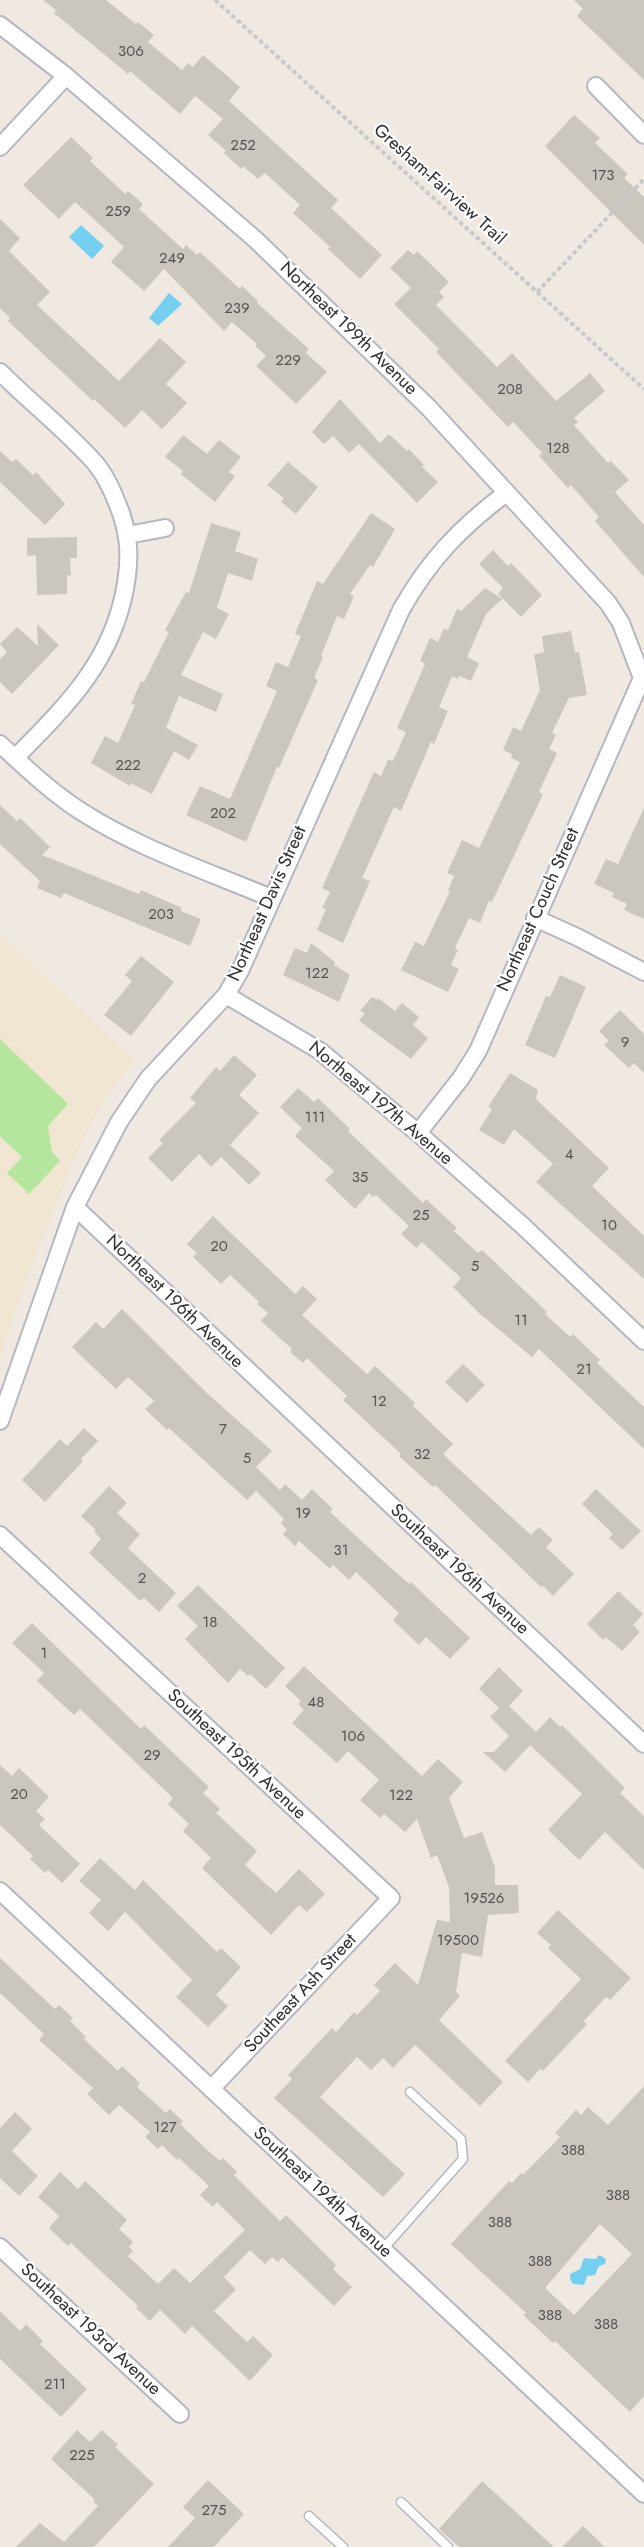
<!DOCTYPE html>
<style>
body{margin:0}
canvas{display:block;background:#efe9e1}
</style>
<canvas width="644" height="2547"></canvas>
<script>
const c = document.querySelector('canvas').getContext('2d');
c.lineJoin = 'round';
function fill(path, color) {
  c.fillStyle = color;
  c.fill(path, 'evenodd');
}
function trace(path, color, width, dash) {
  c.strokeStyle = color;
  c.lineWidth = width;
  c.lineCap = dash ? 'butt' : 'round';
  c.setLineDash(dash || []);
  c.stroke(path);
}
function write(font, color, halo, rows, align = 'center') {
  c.font = font + ' Jost,sans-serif';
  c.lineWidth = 4.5;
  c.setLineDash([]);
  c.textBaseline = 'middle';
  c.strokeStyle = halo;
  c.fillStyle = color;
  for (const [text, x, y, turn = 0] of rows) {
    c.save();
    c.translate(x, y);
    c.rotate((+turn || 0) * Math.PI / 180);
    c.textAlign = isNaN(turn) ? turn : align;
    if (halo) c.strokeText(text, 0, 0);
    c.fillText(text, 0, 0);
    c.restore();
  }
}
fill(new Path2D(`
 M0 934 135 1060 103 1102 81 1143 29 1272 0 1358Z`), '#f0e6d1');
fill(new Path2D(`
 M0 1039 68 1104 48 1126 52 1152 60 1161 29 1194 7 1173 22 1157 0 1136Z`), '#b6e59e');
fill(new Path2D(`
 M81 225 104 246 92 259 69 237Z
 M169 293 182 304 158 326 149 318Z
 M599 2255 606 2259 605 2264 599 2266 595 2275 587 2276 584 2285 573 2284 570 2279V2274L580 2269 584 2258 596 2259Z`), '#75cff0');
fill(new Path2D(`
 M43 0H106L136 24 138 22 154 35 148 42 182 70 188 63 193 67 203 55 240 87 229 101 338 200 331 208 382 255 360 279 328 249 330 247 293 213 300 205 265 173 258 179 243 166 241 169 224 153 226 151 208 135 223 119 195 96 180 114 130 71 128 74 54 13 56 10Z
 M574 0H644V80L577 16 583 9Z
 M574 115 600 138 595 143 628 174 624 178 644 197V245L545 146Z
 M71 137 93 158 90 161 125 194 128 191 143 204 139 209 183 249 186 245 197 255 200 252 240 289 242 286 258 301 257 303 309 349 306 353 327 372 296 404 256 366 266 356 255 346 257 344 232 322 224 331 164 269 144 291 111 262 124 247 75 202 59 219 23 185Z
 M0 219 20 238 9 251 50 292 37 305 119 381 160 338 186 362 166 384 187 403 162 429 142 410 125 428 94 399 93 401 8 321 10 318 0 308Z
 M408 250 414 255 417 251 449 282 439 292 444 297 436 305 497 367 512 353 556 401 590 373 605 391 574 418 578 422 574 425 608 463 611 461 629 480 615 492 644 525V577L595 521 599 517 571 485 568 488 539 456 542 453 513 422 508 427 436 352 439 349 394 304 411 288 390 268Z
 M340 399 380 443 389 434 407 451 409 449 424 465 422 467 438 482 417 503 359 444 349 453 333 436 324 444 312 432Z
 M183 435 207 454 219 440 241 457 229 472 235 476 215 502 181 474 183 471 165 457Z
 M0 451 12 462 16 459 33 475 36 472 65 504 45 525 0 482Z
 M288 462 318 487 296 514 281 502 284 498 267 485Z
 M371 513 395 529 373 567 370 565 350 594 354 596 344 619 337 616 321 656 323 657 314 678 318 680 279 768 277 767 246 842 186 815 200 786 230 799 277 691 266 686 276 662 288 667 301 636 295 634 317 581 323 584Z
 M211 523 241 532 235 551 258 559 252 581 228 573 217 608 229 614 216 639 203 632 181 675 223 694 216 712 179 696 166 728 198 745 189 760 174 751 152 794 131 783 130 786 91 763 105 736 118 743 135 705 131 704 141 681 144 682 169 632 165 630 186 592 189 593Z
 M77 537V558H70L71 576 67 575V594L37 595 36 555 27 556V538Z
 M493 550 508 566 511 563 542 595 521 617 498 594 503 588 479 564Z
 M485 588 502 599 486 614 467 657 479 663 471 681 459 676 458 679 452 676 439 707 448 711 434 744 431 742 401 811 394 807 362 878 370 881 343 943 317 930 326 909 322 908 330 892 322 888 374 772 381 776 388 760 393 761 406 732 397 728 425 664 420 661 430 638 438 642 444 628 448 630 457 609 461 611Z
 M37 624 59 645 12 694 0 682V659L7 652 0 644 17 627 38 646Z
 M571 631 575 653 579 652 587 695 569 698 552 733 556 735 549 749 557 753 539 792 543 794 492 902 489 901 480 923 469 918 455 948 458 950 451 965 459 969 448 992 401 970 415 942 424 946 450 891H448L454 876 447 873 462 840 479 848 520 762 511 758 512 754 503 750 513 727 521 731 540 690 534 655 544 652 542 636Z
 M0 805 17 821 20 818 50 847 42 855 139 894 141 890 182 908 181 911 201 919 190 946 64 893 61 898 37 888 40 881 0 844Z
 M644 808V919L624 910 627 904 612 897 614 893 594 884 606 859 618 864Z
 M311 943 335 962 334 965 350 975 339 1002 283 975 295 948 307 953Z
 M141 956 174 982 131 1036 104 1015 132 981 125 975Z
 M560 975 586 987 555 1058 525 1045 546 996 550 997Z
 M372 997 377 1000 378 998 395 1011 402 1003 419 1017 413 1025 428 1038 411 1059 359 1021 365 1013 360 1011Z
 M620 1010 644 1034V1073L634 1063 629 1068 604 1045 609 1041 599 1031Z
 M234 1055 257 1075 239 1095 259 1113 230 1145 261 1173 249 1185 221 1157 211 1167 199 1154 172 1182 148 1158 163 1143 159 1140 196 1103 190 1098 216 1067 220 1071Z
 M510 1073 538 1090 536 1099 609 1168 592 1186 644 1236V1279L536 1182 553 1164 514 1129 504 1145 479 1130 492 1109 488 1107Z
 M298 1088 314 1102 318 1098 350 1129 348 1131 423 1203 426 1199 457 1228 454 1231 478 1253 482 1250 547 1312 545 1314 570 1337 573 1334 600 1360 597 1363 644 1407V1449L541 1351 539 1349 532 1357 479 1313 453 1287 461 1278 422 1242 416 1248 401 1234 409 1226 376 1195 373 1197 369 1193 355 1209 325 1180 334 1171 295 1136 302 1128 280 1107Z
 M213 1216 295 1294 303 1286 317 1299 302 1315 367 1374 375 1366 415 1403 413 1406 453 1444 443 1454 475 1484 531 1535 539 1527 553 1540 546 1547 574 1574 553 1596 543 1586 541 1587 435 1485 433 1487 399 1456 401 1454 343 1400 347 1396 307 1358 303 1363 290 1352 292 1349 261 1321 268 1313 257 1304 259 1302 230 1275 221 1284 193 1257 197 1253 187 1244Z
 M122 1309 208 1394 272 1451 256 1467 280 1490 285 1484 302 1500 312 1489 333 1509 330 1512 381 1559 409 1584 411 1582 470 1638 450 1659 426 1637 419 1645 393 1620 399 1613 356 1572 349 1580 333 1565 330 1569 299 1541 295 1546 283 1534 287 1530 281 1523 284 1519 256 1491 247 1500 169 1428 167 1430 145 1409 154 1401 128 1377 116 1389 72 1347 96 1322 103 1329Z
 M463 1364 485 1385 467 1403 445 1382Z
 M84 1428 98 1441 81 1459 83 1461 45 1502 22 1480 60 1439 67 1446Z
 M109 1486 127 1503 117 1513 140 1534 128 1548 176 1593 159 1612 144 1598 140 1601 89 1553 101 1539 94 1532 96 1530 81 1516Z
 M596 1489 641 1531 622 1550 609 1538 613 1534 582 1504Z
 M198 1585 285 1668 266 1689 250 1674 248 1676 240 1669 228 1683 185 1639 198 1626 177 1606Z
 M618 1591 643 1614 633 1625 640 1632 622 1651 606 1637 603 1640 587 1624Z
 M32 1623 141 1729 144 1725 209 1787 203 1793 220 1809 216 1813 257 1851 245 1865 276 1893 299 1869 325 1894 307 1912 299 1905 271 1935 202 1868 211 1858 183 1831 189 1824 168 1804 173 1798 80 1709 74 1715 37 1681 44 1673 12 1643Z
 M304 1666 422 1776 438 1759 463 1782 449 1798 464 1838 482 1832 495 1867V1885H518L519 1913 488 1915 482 1957 462 1953 456 1992 460 1996 439 2020 503 2082 480 2106 415 2045 393 2068 383 2058 371 2070 357 2057 320 2097 405 2174 383 2197 274 2098 292 2079 288 2075 332 2028 336 2032 354 2012 357 2015 380 1991 374 1985 395 1963 418 1985 437 1920 450 1922 449 1887 437 1855 431 1858 417 1819 405 1832 384 1814 380 1818 360 1800 379 1780 348 1751 337 1763 292 1723 304 1710 298 1704 301 1701 285 1686Z
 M499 1667 523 1691 509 1706 536 1732 550 1717 560 1727 562 1725 625 1788 620 1793 644 1816V1870L605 1832 579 1860 548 1830 582 1794 530 1745 505 1772 483 1752H494L509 1736 490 1717 499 1708 479 1689Z
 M0 1765 12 1776 19 1768 49 1797 36 1811 45 1819 39 1825 80 1864 62 1883 48 1870 45 1873 30 1859 33 1856 0 1825Z
 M100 1858 135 1890 143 1880 217 1952 221 1948 241 1967 216 1995 228 2006 208 2027 176 1997 192 1980 125 1912 108 1931 89 1913 101 1900 79 1881Z
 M558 1910 631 1978 610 2000 606 1997 584 2021 587 2024 543 2071 540 2069 528 2082 505 2061 581 1979 548 1948 551 1945 537 1933Z
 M0 1958 55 2009 59 2005 73 2018 70 2021 86 2037 84 2039 118 2071 122 2066 140 2083 137 2087 166 2113 170 2109 183 2121 180 2124 205 2148 220 2161 223 2158 237 2172 234 2175 280 2221 286 2215 336 2265 333 2269 352 2287 334 2306 282 2257 278 2262 272 2257 265 2264 250 2250 224 2277 236 2290 214 2311 247 2342 253 2336 273 2355 250 2381 192 2326 185 2334 160 2310 150 2321 136 2308 138 2306 71 2243 68 2246 49 2228 59 2216 38 2197 60 2172 78 2189 85 2181 127 2220 119 2229 133 2242 129 2247 133 2251 128 2256 158 2284 174 2268 190 2283 245 2230 217 2202 213 2207 200 2195 209 2186 179 2158 177 2160 162 2145 158 2149 145 2137 150 2132 119 2105 109 2115 87 2094 93 2088 39 2040 44 2034 0 1993Z
 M644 2086V2396L630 2412 555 2341 553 2343 523 2315 526 2313 451 2244 509 2181 512 2183 521 2173 523 2175 560 2137 555 2133 576 2110 581 2115 588 2107 608 2125ZM600 2224 632 2254 574 2315 545 2288Z
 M15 2112 32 2129 12 2151 38 2176 19 2196 0 2178V2128Z
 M0 2311 20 2331 26 2324 43 2341 40 2344 87 2389 61 2417 0 2359Z
 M77 2430 90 2442 102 2430 118 2445 115 2447 154 2484 94 2547H16L40 2523 64 2542 98 2506 93 2502 95 2500 51 2459Z
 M208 2480 244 2514 214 2547H168L195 2518 183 2507Z
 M482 2481 554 2547H459L439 2529Z
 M583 2526 605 2547H562Z`), '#cbc7bf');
const lane = new Path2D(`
 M383 2249 463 2159 461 2139 410 2092
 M401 2502 448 2547
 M309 2516 343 2547`);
const street = new Path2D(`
 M0 25 66 76 256 240 429 408 608 603 621 623 642 678
 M596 86 644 135
 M0 147 66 76
 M0 372C31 403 67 431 96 464 108 479 114 495 121 513 130 540 130 560 125 589 111 663 66 706 15 758
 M128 535 165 528
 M0 744C26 768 52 793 82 812 138 848 209 872 271 898
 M535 918 577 937 644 972
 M226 995 320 1051 418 1133 524 1227 644 1341
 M418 1133 461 1078 478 1051 642 678
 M75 1207 644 1744
 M0 1421 75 1207 119 1122 148 1079 226 995 240 971 401 610C429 560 460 528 506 493
 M0 1535 391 1898 211 2089
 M0 1891 644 2494
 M0 2247 180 2414`);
trace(lane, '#b4b7c1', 11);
trace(street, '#b4b7c1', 20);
trace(new Path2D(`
 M215 0 644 389
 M537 292 644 179`), '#c9c9c9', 4, [4.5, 3]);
trace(lane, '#fff', 8);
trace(street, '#fff', 16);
write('15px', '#555452', null, [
 ["306",131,52],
 ["252",243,146],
 ["173",603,176],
 ["259",118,212],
 ["249",172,259],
 ["239",237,309],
 ["229",288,361],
 ["208",510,390],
 ["128",558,449],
 ["222",128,766],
 ["202",223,814],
 ["203",161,915],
 ["122",317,974],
 ["9",625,1043],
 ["111",315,1118],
 ["4",569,1155],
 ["35",360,1178],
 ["25",421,1216],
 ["10",609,1226],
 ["20",219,1247],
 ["5",475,1267],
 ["11",521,1321],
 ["21",584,1370],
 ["12",379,1402],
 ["7",223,1430],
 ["32",422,1455],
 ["5",247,1459],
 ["19",303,1514],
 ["31",341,1551],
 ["2",142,1579],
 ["18",210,1623],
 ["1",44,1654],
 ["48",316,1703],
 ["106",353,1737],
 ["29",152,1756],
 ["20",19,1795],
 ["122",401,1796],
 ["19526",484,1899],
 ["19500",458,1941],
 ["127",165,2128],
 ["388",573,2151],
 ["388",618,2196],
 ["388",500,2223],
 ["388",540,2262],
 ["388",550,2316],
 ["388",606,2325],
 ["211",55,2385],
 ["225",82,2456],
 ["275",214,2511]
]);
write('18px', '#2e2e2e', '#fff', [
 ["Gresham-Fairview Trail",439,185,42],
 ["Northeast 199th Avenue",348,329,44],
 ["Northeast Davis Street",268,904,-66],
 ["Northeast Couch Street",539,910,-66],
 ["Northeast 197th Avenue",380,1104,40],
 ["Northeast 196th Avenue",174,1302,44],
 ["Southeast 196th Avenue",459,1570,43],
 ["Southeast 195th Avenue",236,1755,43],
 ["Southeast Ash Street",301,1994,-47],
 ["Southeast 194th Avenue",322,2193,43],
 ["Southeast 193rd Avenue",90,2330,43]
]);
</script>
